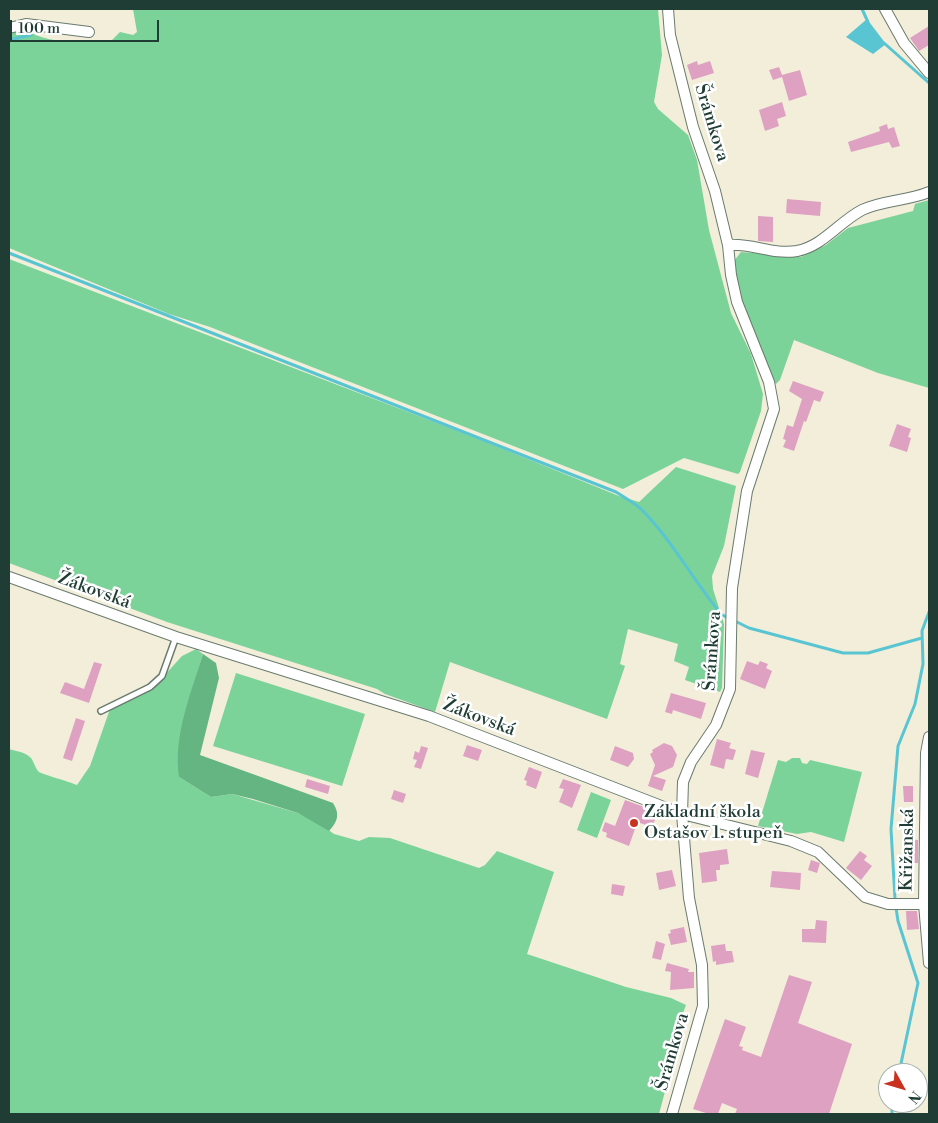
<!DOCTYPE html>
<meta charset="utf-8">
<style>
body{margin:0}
#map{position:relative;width:938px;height:1123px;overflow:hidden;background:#f2eeda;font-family:"Libre Bodoni",serif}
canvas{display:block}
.frame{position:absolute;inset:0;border:10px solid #1f3d34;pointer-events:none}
.north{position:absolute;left:878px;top:1063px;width:50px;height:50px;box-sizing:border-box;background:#fff;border:1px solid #a5b1ae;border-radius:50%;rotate:129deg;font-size:14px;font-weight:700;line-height:20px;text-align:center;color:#1f3d34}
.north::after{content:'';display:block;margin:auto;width:18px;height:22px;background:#c8321e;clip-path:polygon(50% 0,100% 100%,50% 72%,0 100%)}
.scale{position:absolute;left:10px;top:20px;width:149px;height:22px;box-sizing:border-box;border:2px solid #1f3d34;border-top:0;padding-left:6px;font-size:15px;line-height:18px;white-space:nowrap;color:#1f3d34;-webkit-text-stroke:4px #fff;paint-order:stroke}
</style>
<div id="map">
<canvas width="938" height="1123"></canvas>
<div class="frame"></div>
<div class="north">N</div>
<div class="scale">100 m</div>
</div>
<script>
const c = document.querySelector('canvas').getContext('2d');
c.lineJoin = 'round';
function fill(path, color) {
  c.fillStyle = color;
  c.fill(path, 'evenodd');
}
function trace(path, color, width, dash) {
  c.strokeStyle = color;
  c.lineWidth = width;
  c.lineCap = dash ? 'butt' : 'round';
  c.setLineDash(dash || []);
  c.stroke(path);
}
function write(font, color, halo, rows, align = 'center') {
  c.font = font + ' "Libre Bodoni",serif';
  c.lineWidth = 5;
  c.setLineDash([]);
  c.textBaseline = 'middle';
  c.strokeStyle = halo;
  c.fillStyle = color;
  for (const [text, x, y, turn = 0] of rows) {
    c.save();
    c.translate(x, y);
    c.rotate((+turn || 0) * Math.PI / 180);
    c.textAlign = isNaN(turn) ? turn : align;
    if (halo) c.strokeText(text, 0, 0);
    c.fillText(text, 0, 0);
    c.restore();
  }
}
fill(new Path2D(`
 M133 9H658L662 55 654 102 658 109 688 135 697 160 709 230 731 313 751 354 763 394 761 411 740 472 738 474 684 458 623 489 210 327 169 314 9 248V34L23 29C50 45 80 42 111 41L120 32 133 35 137 32Z
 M929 200V388L878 373 794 340 780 380 776 384 774 382 738 292 734 261 741 252 801 257 826 245 848 228 913 211 915 204Z
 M9 259 476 438 619 496 639 502 676 467 736 486 724 546 712 576 713 589 724 624 722 688 720 692 685 680 689 667 674 661 678 644 628 629 620 664 625 666 607 719 450 662 435 712 385 694 377 689 167 622 9 563Z
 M196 649 203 654 185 713 179 777 211 797 232 794 298 813 319 823 334 834 359 841 369 837 390 838 479 868 485 865 497 851 554 872 527 954 626 987 671 998 686 1005 678 1026 676 1050 659 1114H9V749C16 751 25 752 31 758 34 762 35 768 39 772 42 774 70 782 77 785L90 766 110 709 153 688 182 656Z
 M236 673 365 714 342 786 213 746Z
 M792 758H800L802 763 807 764 810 760 862 772 844 842 811 832 797 834 758 826 778 760 786 762Z
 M591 792 611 800 597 838 577 830Z`), '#7bd399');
fill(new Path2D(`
 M203 654 216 663 219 678 200 755 333 803C340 814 338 821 329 831L298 813 253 799 232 794 211 797 179 777C173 736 191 693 203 654Z`), '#64b581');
fill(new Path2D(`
 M867 19 886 44 873 54 846 37Z`), '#59c5d3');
trace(new Path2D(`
 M862 9 868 22
 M9 40 31 35
 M884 43 929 83
 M9 253 616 492C624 497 634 503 641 509 672 540 693 580 721 614L726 617
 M737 622 749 628 843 653H868L922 638
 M895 899 891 829 898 746 915 704 923 664 922 631 929 612
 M896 908 898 921 918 983 899 1073
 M892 1114V1103`), '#59c5d3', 3);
fill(new Path2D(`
 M929 26V45L919 51 910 38Z
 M697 61 698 65 710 61 714 73 692 80 687 65Z
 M779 67 782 75 800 70 807 95 789 101 782 77 773 80 769 70Z
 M782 102 786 116 777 119 779 126 765 131 759 110Z
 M887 124 888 129 894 127 900 146 892 148 889 142 851 152 848 142 880 131 879 127Z
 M787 199 821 202 820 216 786 213Z
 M758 216 773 217V242L758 241Z
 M793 381 824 392 820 402 814 400 806 422 804 421 794 451 783 447 786 440 783 439 787 425 793 427 802 399 789 391Z
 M897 424 911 429 908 437 911 438 907 452 889 446Z
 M747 661 758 665 760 661 768 664 766 668 772 671 765 689 740 679Z
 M94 662 102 664 89 703 60 693 65 682 84 689Z
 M671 693 706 703 701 719 673 710 672 714 665 712Z
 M76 718 85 721 72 761 63 758Z
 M717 739 731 743 729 748 736 750 733 760 726 759 724 769 710 765Z
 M664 743 672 746 677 755 673 767 653 776 666 780 662 791 648 786 655 765 650 754 653 752 652 750Z
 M467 745 482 750 478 761 463 756Z
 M421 746 428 748 421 769 414 767 417 760 413 759 415 751 419 753Z
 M615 746 633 753 634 759 628 767 610 760Z
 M751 750 765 753 758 778 745 774Z
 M529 767 542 772 536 789 526 785 527 781 524 780Z
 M307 779 330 786 328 794 305 787Z
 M563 779 581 785 572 808 559 802 564 789 559 788Z
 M903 786H913V802H904Z
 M394 790 406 794 403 803 391 799Z
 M625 800 658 812 652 827 640 823 638 827 636 826 629 846 606 837 607 833 602 831 605 822 615 826Z
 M904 839 918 840V863H907L908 851H903Z
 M727 849 729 864 720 865V870H716L717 881 702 883 699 853Z
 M860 851 867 856 864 860 872 866 861 880 846 868Z
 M811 860 820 863 817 873 808 870Z
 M672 870 676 886 659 890 656 873Z
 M772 871 801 873 800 890 770 887Z
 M612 884 625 886 623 896 611 894Z
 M906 911H917L919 929 907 930Z
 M816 920 827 921 826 943 802 942V929H815Z
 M684 927 687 942 671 945 668 934 671 933 670 930Z
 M656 941 665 944 661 960 652 958Z
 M725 944 726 951H732L734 962 716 965V961L713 962 711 946Z
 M667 963 689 969 688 972H694V988L670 990 671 972 665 971Z
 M789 975 812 982 798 1023 852 1044 829 1114H735L737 1109 722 1103 718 1114H709L693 1109 725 1019 746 1027 739 1046 743 1047 742 1050 761 1057Z`), '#dea1c2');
const service = new Path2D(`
 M101 711 150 687 162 676 176 637`);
const minor = new Path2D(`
 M668 9 670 35 693 127 715 191 728 245 731 275 737 302 769 382 774 409 747 491 732 588 730 689 716 725 691 762 683 782 682 814 689 898 702 965 703 1006 672 1114
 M885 9 904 43 929 73
 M9 28 26 24 89 32
 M728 245C753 243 772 255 797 251 823 246 839 222 862 210 882 200 908 201 929 192
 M9 577 176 637 429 716 682 814 791 841 818 852 865 897 888 904H924
 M929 737 926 753 924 904 929 963`);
trace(service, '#697b6e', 8);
trace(minor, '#697b6e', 12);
trace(service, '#fff', 5);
trace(minor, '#fff', 10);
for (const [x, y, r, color] of [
 [634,823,5,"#c8321e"]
]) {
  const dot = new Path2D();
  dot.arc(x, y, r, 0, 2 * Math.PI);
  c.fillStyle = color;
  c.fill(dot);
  trace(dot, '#fff', 2);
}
write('18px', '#1f3d34', '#fff', [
 ["Šrámkova",711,123,73],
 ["Žákovská",94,591,20],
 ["Šrámkova",713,651,-86],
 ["Žákovská",479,718,21],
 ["Křižanská",908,850,-89],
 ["Šrámkova",673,1052,-74]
]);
write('18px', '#1f3d34', '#fff', [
 ["Základní škola",644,813],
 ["Ostašov 1. stupeň",644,834]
], 'left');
</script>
